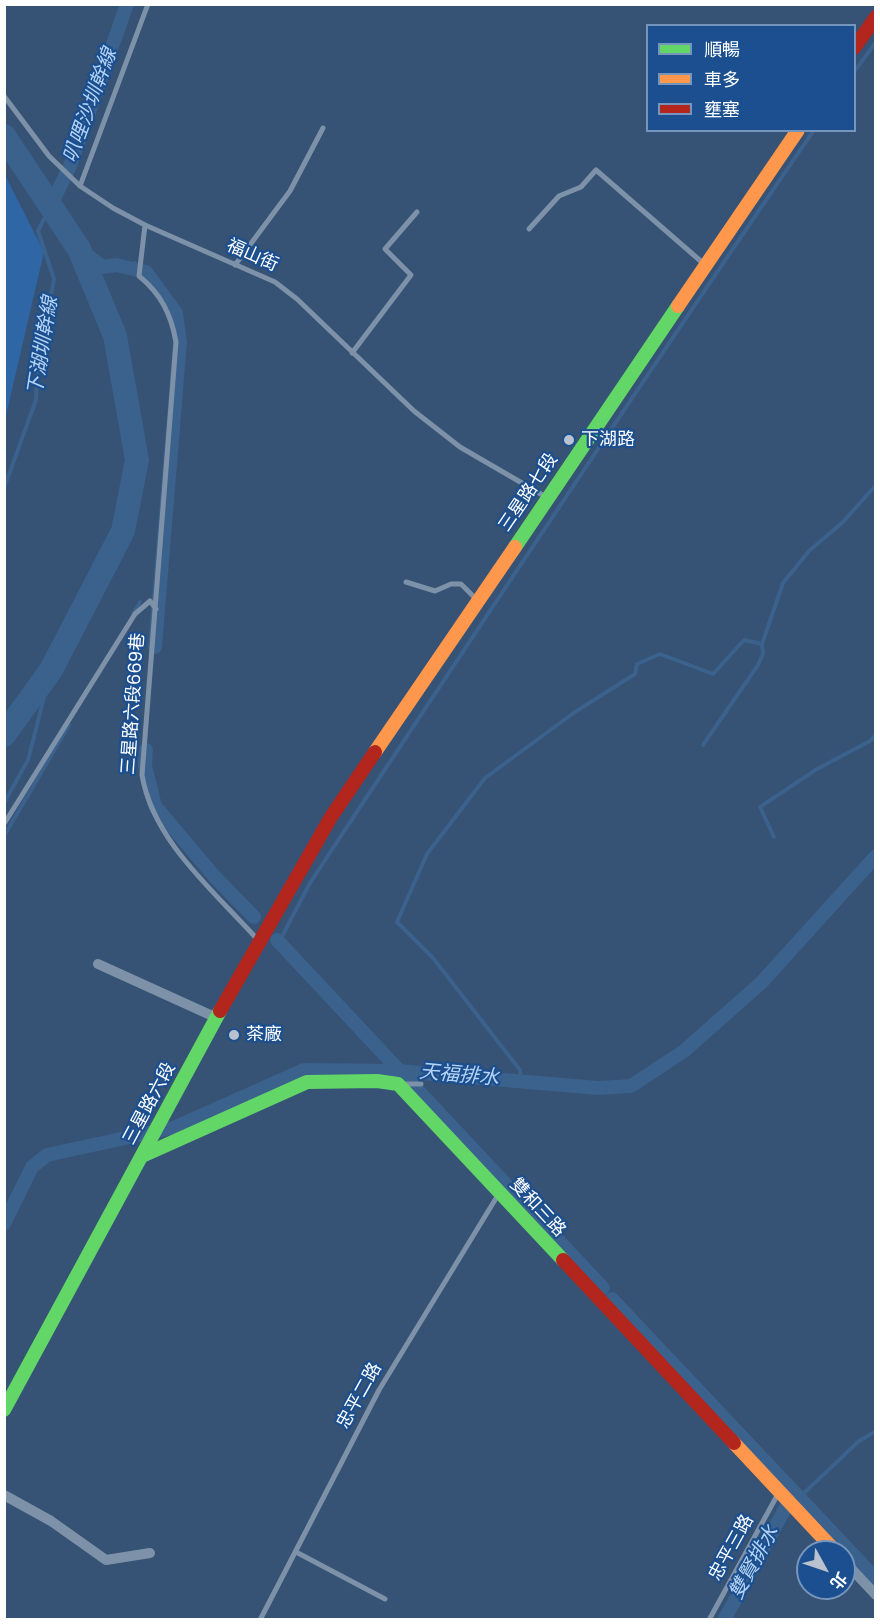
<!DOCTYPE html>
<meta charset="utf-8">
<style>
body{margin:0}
#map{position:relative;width:880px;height:1624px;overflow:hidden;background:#365274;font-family:Poppins,"Noto Sans TC",sans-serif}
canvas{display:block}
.frame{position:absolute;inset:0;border:6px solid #fff;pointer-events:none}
.legend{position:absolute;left:646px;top:24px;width:210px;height:108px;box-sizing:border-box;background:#1b4f8f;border:2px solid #7695bc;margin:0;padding:8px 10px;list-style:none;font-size:18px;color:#fff}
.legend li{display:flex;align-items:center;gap:12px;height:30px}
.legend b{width:30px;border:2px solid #7695bc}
.north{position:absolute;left:796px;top:1540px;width:60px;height:60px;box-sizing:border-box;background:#1b4f8f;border:2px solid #7695bc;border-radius:50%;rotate:130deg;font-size:16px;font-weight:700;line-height:24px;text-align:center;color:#fff}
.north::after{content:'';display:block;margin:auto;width:21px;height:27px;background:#b9c2ce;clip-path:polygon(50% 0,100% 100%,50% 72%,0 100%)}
</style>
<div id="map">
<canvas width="880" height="1624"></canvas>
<div class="frame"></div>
<ul class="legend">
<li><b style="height:8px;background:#63d668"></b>順暢</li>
<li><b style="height:8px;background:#ff974d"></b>車多</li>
<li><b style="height:8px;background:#b3261e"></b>壅塞</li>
</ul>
<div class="north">北</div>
</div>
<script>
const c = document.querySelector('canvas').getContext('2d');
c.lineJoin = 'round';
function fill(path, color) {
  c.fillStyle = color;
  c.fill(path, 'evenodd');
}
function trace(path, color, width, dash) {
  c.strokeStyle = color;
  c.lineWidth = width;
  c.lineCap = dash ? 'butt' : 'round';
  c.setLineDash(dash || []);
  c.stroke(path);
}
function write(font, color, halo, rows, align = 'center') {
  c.font = font + ' Poppins,"Noto Sans TC",sans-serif';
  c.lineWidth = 4.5;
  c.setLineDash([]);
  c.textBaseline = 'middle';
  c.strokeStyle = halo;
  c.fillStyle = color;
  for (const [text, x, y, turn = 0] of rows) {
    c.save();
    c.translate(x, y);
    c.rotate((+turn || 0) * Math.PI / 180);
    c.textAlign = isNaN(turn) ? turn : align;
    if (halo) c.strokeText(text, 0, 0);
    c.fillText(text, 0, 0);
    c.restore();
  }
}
fill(new Path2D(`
 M5 175 44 252 5 420Z`), '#2f66a5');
trace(new Path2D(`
 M854 72 876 42
 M132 267 135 263
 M4 488 36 400 38 365 54 279 38 231 51 205
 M133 614 140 602
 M703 745 758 665 763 654 762 644
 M4 803 28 760 51 670
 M4 836 69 725
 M774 837 760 807 817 769 870 741 876 735
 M279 942 310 883C476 631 643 379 814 130
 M521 1081 520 1070 433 958 397 922 427 854 485 778 575 712 635 674 637 664 660 654 713 674 744 640 762 644 783 583 809 551 843 522 876 485
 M803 1494 859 1441 876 1431`), '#3b618d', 4);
trace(new Path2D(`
 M51 205 70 166 127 4
 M79 249 103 267 116 265 146 272 176 313 180 342 155 647
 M146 750 145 766 155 806 214 876 254 917
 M277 940 603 1288
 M4 1224 32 1167 47 1155 176 1127 304 1070 398 1071 598 1088 631 1086 684 1051 761 983 876 856
 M612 1299 876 1579
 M724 1620 786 1507`), '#3b618d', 14);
trace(new Path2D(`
 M4 136 79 249 115 336 137 460 123 531 51 670 4 735`), '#3b618d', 24);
trace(new Path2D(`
 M4 96 49 156 80 186 113 208 145 225 275 282 297 299 414 411 460 447 546 497
 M80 186 148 4
 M145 225 139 276C161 294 171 314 176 342L142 775C153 841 214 891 257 939
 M529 229 559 196 581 187 596 170 704 264
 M235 265 290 191 323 128
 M352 353 411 275 385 249 417 212
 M406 582 435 591 451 584H461L477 600
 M4 824 135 614 150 601 156 609
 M401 1084H421
 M296 1552 385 1599
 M260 1620 379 1390 498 1195
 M709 1620 779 1492`), '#7d92a8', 5);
trace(new Path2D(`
 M98 964 217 1018
 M4 1495 51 1521 106 1560 150 1553
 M844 1561 876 1595`), '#7d92a8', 10);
trace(new Path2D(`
 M515 547 678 306
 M144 1155 307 1082 377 1081 398 1084 563 1260
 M4 1410 220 1011`), '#63d668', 14);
trace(new Path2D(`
 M678 306 798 130
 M375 752 515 547
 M734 1443 836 1552`), '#ff974d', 14);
trace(new Path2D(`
 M854 48 876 17
 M220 1011 331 817 375 752
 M563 1260 734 1443`), '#b3261e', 14);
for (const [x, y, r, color] of [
 [569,440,6,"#b9c2ce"],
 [234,1035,6,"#b9c2ce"]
]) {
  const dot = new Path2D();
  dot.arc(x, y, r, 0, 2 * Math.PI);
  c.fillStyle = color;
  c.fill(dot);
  trace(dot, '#1b4f8f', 2);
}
write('18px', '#fff', '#1b4f8f', [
 ["福山街",252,256,24],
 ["三星路七段",529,493,-56],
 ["三星路六段669巷",134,704,-86],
 ["三星路六段",150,1104,-62],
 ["雙和三路",537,1208,47],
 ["忠平二路",360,1396,-61],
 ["忠平三路",732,1548,-61]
]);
write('18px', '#fff', '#1b4f8f', [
 ["下湖路",581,440],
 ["茶廠",246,1035]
], 'left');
write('italic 20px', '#b5d3f5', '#1b4f8f', [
 ["叭哩沙圳幹線",91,106,-70],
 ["下湖圳幹線",44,346,-81],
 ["天福排水",459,1076,5],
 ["雙賢排水",755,1563,-61]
]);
</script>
